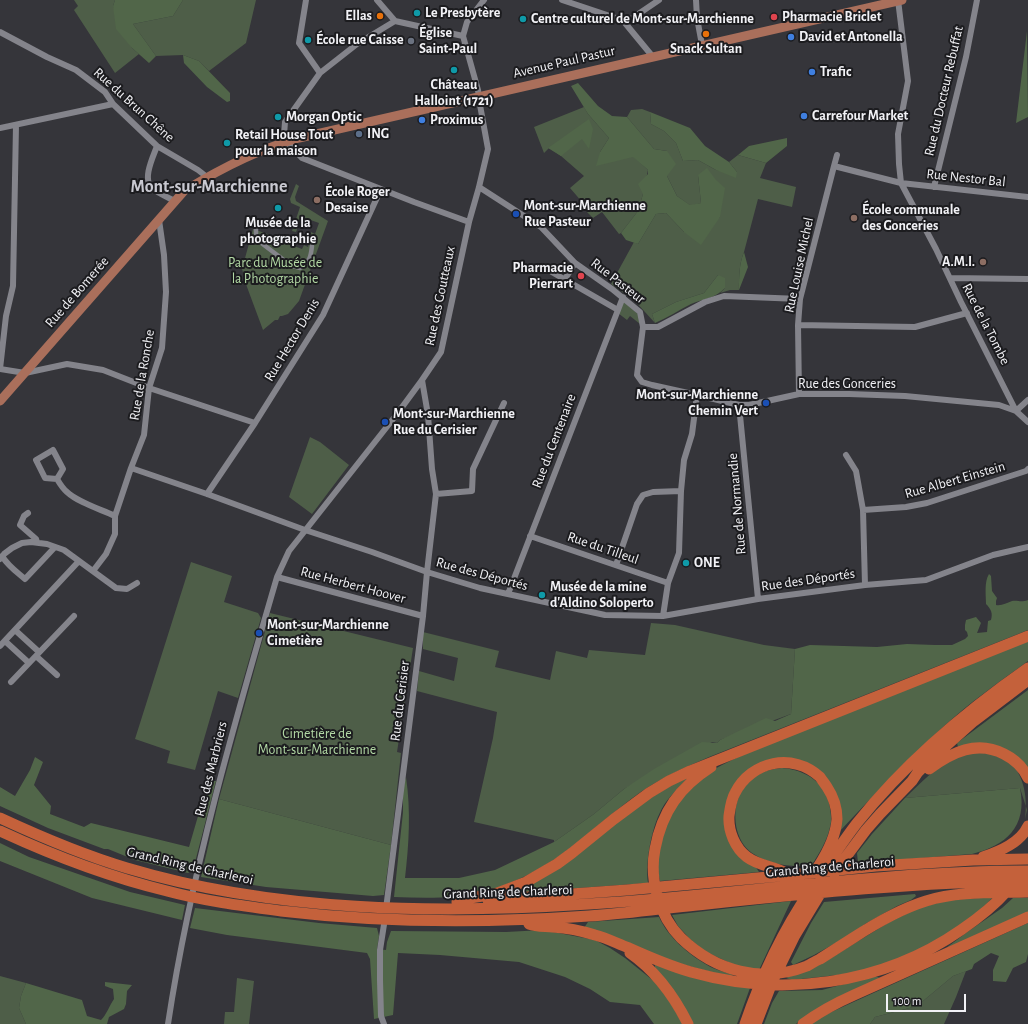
<!DOCTYPE html>
<meta charset="utf-8">
<style>
body{margin:0}
#map{position:relative;width:1028px;height:1024px;overflow:hidden;background:#35353a;font-family:"Alegreya Sans",sans-serif}
canvas{display:block}
.scale{position:absolute;left:886px;top:994px;width:80px;height:18px;box-sizing:border-box;border:2px solid #f2f2f6;border-top:0;padding-left:5px;font-size:12px;line-height:14px;white-space:nowrap;color:#f2f2f6;-webkit-text-stroke:3px #1c1c1f;paint-order:stroke}
</style>
<div id="map">
<canvas width="1028" height="1024"></canvas>
<div class="scale">100 m</div>
</div>
<script>
const c = document.querySelector('canvas').getContext('2d');
c.lineJoin = 'round';
function fill(path, color) {
  c.fillStyle = color;
  c.fill(path, 'evenodd');
}
function trace(path, color, width, dash) {
  c.strokeStyle = color;
  c.lineWidth = width;
  c.lineCap = dash ? 'butt' : 'round';
  c.setLineDash(dash || []);
  c.stroke(path);
}
function write(font, color, halo, rows, align = 'center') {
  c.font = font + ' "Alegreya Sans",sans-serif';
  c.lineWidth = 4;
  c.setLineDash([]);
  c.textBaseline = 'middle';
  c.strokeStyle = halo;
  c.fillStyle = color;
  for (const [text, x, y, turn = 0] of rows) {
    c.save();
    c.translate(x, y);
    c.rotate((+turn || 0) * Math.PI / 180);
    c.textAlign = isNaN(turn) ? turn : align;
    if (halo) c.strokeText(text, 0, 0);
    c.fillText(text, 0, 0);
    c.restore();
  }
}
fill(new Path2D(`
 M74 0H115L113 6 132 48 139 54 115 73 74 10 78 6Z
 M183 0H256L246 43 209 71 199 61 183 55 156 56 133 24 173 16Z
 M584 107 588 114 609 138 600 152 634 157 648 170 643 194 638 211 621 233 619 234 602 212 593 218 587 212 588 211 582 204 583 203 570 188 584 176 561 156 549 148 544 153 534 127Z
 M642 109 650 112 651 124 664 131 676 143 683 161 698 160 716 170 737 172 729 162 738 155 766 163 760 178 796 187 792 207 758 199 744 252C739 264 739 277 739 290H730L720 293 725 288 718 275 704 293 676 302 652 314 655 323 634 300 611 284 634 242 638 244 656 214 666 213 684 232 720 217 698 175 701 203 691 206 677 196 667 176V151L654 149 627 117 631 110Z
 M296 184 299 186 295 197 296 201 328 221 299 301 288 314 282 316H280L278 320H275L263 330 247 287 242 269 253 229 288 241 289 239 296 242 294 246 302 249 304 245 308 247 311 232 315 234 319 223 302 217 296 232 292 231 300 207 291 203 290 199Z
 M624 301 640 316V324L630 316 627 320 618 313Z
 M310 437 320 442 349 465 312 514 289 497Z
 M191 562 232 576 224 602 258 613 261 618 238 698 218 691 195 770 167 763 170 751 135 739Z
 M270 613 413 648 397 752 401 753 391 845 219 799Z
 M651 623 675 625 764 645 795 649 791 714 720 740 717 743 712 742 624 789 594 814 554 842V840L474 822 493 738 497 712 417 691 419 671 454 681 458 658 423 649V632L499 651 495 667 550 680 556 651 587 658 589 650 645 655Z
 M975 752C985 753 994 754 1003 758 1024 769 1028 797 1025 819L1027 810 1020 788 905 798C921 783 936 766 957 757 963 755 969 754 975 752Z
 M966 971 956 997 944 1024H870L875 1017 917 1006 953 976Z
 M0 976 26 983 21 996 19 1008 26 1024H0Z
 M237 978 254 981 249 1024H224L225 1012H234Z`), '#4e5e48');
fill(new Path2D(`
 M115 0H183L173 16 133 24 156 56 149 63 132 48 116 29 113 6Z
 M1027 31 1028 117 1016 123Z
 M183 55 199 61 230 93V101L227 102 207 87 184 63Z
 M578 83 598 106 612 116 627 117 654 149 667 151 676 164 667 176 677 196 690 205 701 203 698 175 707 168 716 180 725 188 720 217 701 245 684 232 666 213 656 214 638 244 626 240 621 233 638 211 643 194 638 184 648 174V170L633 157 596 166 600 152 609 138 588 114 571 86Z
 M650 112 690 128 705 146 729 162 737 172 736 178 716 170 698 160 683 161 676 143 664 131 651 124Z
 M589 119 593 129 589 149 582 139 561 156 548 148Z
 M787 138V146L766 163 738 155 749 146Z
 M744 252 748 267 739 290C739 277 739 264 744 252Z
 M718 275 725 278V288C716 298 703 299 691 304 679 310 667 318 655 323L652 314 676 302 704 293Z
 M989 574 991 576 992 591 997 598 996 601V605C1002 606 1006 603 1012 601 1019 600 1020 603 1028 600V630L709 757C686 767 663 777 642 791 613 811 589 835 561 855 538 871 512 884 484 892 455 899 424 898 394 897L403 812V787L406 777C411 811 409 844 405 878H459L495 870 554 842 594 814 624 789 654 769 702 742 717 743 720 740 766 718 775 721 791 714 795 649 810 645 877 647 907 644 935 645H952L965 639 968 636 967 632 965 630V625L966 620 976 617 981 623 977 633 987 632 988 621 991 620C993 613 991 609 986 604 986 595 984 582 989 574Z
 M1028 639V661C999 682 969 703 943 727 907 760 873 796 839 832L819 772 760 764 724 818 759 872 660 881 657 865 658 852 670 812 686 792 711 771 722 765 744 754Z
 M1028 690V771L1017 759 958 747 957 743Z
 M35 757 43 762 34 785 51 806 50 814 84 827 91 823 189 847 203 799 206 798 211 781H216L193 870 188 873 135 860 108 849H104L48 828 0 806V787L15 796 30 770Z
 M782 768C806 770 827 783 830 808 831 815 832 821 830 827 827 841 819 854 811 866 790 867 770 865 752 853 735 841 731 813 740 794 741 791 745 787 747 784 749 782 751 779 753 778 762 771 772 769 782 768Z
 M693 772C684 783 672 793 664 805 652 824 645 861 648 883L508 893 634 808Z
 M1020 788C1028 827 1005 846 972 854L858 863 857 853 872 834 905 798Z
 M219 799 391 845 384 895 373 896 266 887 201 877Z
 M0 843 29 857 130 892 185 905 182 920 92 898 0 861Z
 M915 894 916 896 911 900 897 906 865 924 852 934 814 955 793 965 791 962 811 923 824 902Z
 M993 897 980 911 943 938 892 962 855 973 792 980 786 978 826 961 891 921 918 908 949 900Z
 M1013 898H1028V915L946 948 966 933 1002 908Z
 M791 901 759 970 739 967 704 951 690 939 678 926 672 915Z
 M195 908 319 923 377 928 379 936 377 949 386 950 387 942 391 931 506 932 543 930 595 940 610 948 625 958 655 982 666 996 683 1024H654L640 1005 610 1002 590 989 565 977 519 962 440 955 398 953 393 1015 374 1019 370 959 367 953 227 935 190 928Z
 M659 917C668 937 688 954 707 965 715 970 725 972 734 975L729 977 674 962 584 928 588 922Z
 M1028 923V954L1026 962 1013 968 1006 982 993 981V970L999 956 991 953 974 964 972 969 953 976 917 1006 875 1017 870 1024H810L816 1019Z
 M655 964 750 988 737 1024H693L655 968Z
 M874 976 884 979 799 1021 796 1024H764L772 1003 779 991 822 990Z
 M105 982 132 985 127 991 126 1004 124 1009 109 1017 107 1024H26L19 1008 21 996 26 983 82 1000 87 1016 101 1020C107 1014 109 1006 114 999L113 989 105 986Z`), '#516649');
trace(new Path2D(`
 M256 229V235L260 242 289 264 293 266 300 268C310 263 311 255 312 246`), '#84848b', 4.5);
trace(new Path2D(`
 M306 0 299 43 320 73
 M377 0 395 21
 M562 0 619 19 625 23 653 57
 M696 0 697 18 702 45
 M898 0 908 81 898 134 899 164 901 183 936 249 961 302 1016 411 1028 422
 M625 23 659 0
 M0 32 47 57 76 70 105 92 113 104 157 146 198 170 207 177
 M463 36 395 21 357 44 320 73 285 122 284 135 286 141 302 158 414 202 469 222
 M463 36 467 22 484 0
 M0 128 113 104
 M157 146C153 157 142 179 152 188 157 193 169 198 175 201
 M834 166 837 155
 M479 187 541 227 575 263 612 289 640 312 643 327 637 375 642 382 652 385 697 395 739 405H749L799 394H849L905 396 999 405 1016 411
 M934 187 966 57 977 0
 M543 267 618 310
 M950 278 1027 279
 M565 279 575 263
 M798 325 915 327 967 313
 M643 327H658L705 302 724 296 800 299
 M0 369 25 373 67 364 103 370 149 388 255 423
 M0 369 6 316 13 286 16 125
 M799 394 798 325 800 299 834 166 901 183 1028 197
 M739 405 758 599
 M1016 411 1028 400
 M846 455 856 471 863 510 865 585
 M131 468 207 494 305 530 372 552 427 572 480 588 605 615 663 616 758 599 865 585 926 580 993 555 1028 547
 M57 479 63 469 53 450 36 460 45 478 57 479C60 484 63 489 67 492 79 503 100 509 115 516
 M207 494 255 423 323 315 381 189
 M436 494 472 491 473 469 504 403
 M863 510 906 507 927 503 1026 471 1028 469
 M28 513 24 516 20 525 36 539 37 542
 M530 536 668 583
 M2 556C8 566 17 572 25 579L55 547
 M0 559 4 554 12 548 22 543 31 542 47 544 64 550 116 588 127 589 137 583
 M616 565 637 504 643 495 653 492 681 491
 M93 571 106 554 115 534V516L131 468 144 435 149 388 162 348 166 292 164 255 159 220
 M277 577 423 616
 M508 594 623 297
 M663 616 668 583 679 553 681 491 684 460 692 434 697 395
 M15 630 39 652
 M5 641 29 663
 M0 646 79 561
 M36 656 57 675
 M11 682 74 616
 M386 909 423 616 427 572 436 494 432 469 428 415 422 380
 M168 1024C191 872 234 724 277 577L289 551 397 414 422 380 441 352 469 222 479 187 488 149 480 105 478 90 463 36
 M384 1024 381 1016 380 980V950L385 918`), '#84848b', 6);
trace(new Path2D(`
 M0 401 184 191C220 169 258 149 299 138L902 0`), '#aa6f5b', 9);
trace(new Path2D(`
 M711 767C680 787 662 811 655 849 649 879 659 916 681 938 715 971 762 984 807 966 811 964 815 961 820 959 831 952 842 945 853 938 876 923 900 909 926 901 958 891 994 893 1028 892
 M929 769C952 752 977 740 1004 754 1014 759 1023 767 1028 778
 M0 818C41 837 83 855 127 868 274 912 437 914 589 904 736 895 881 871 1028 871
 M0 831C54 856 109 877 167 891 204 901 243 906 281 911 383 923 487 923 589 916 619 914 649 910 678 907 794 895 911 882 1028 881
 M983 857C1000 851 1020 843 1028 826
 M786 873C773 866 759 866 747 857 735 848 728 831 729 816 730 809 731 800 735 793 751 761 793 752 820 777 822 780 825 784 827 787 833 796 837 808 837 819 836 835 827 853 818 867
 M834 873 866 830 880 814 912 781 918 772 928 762 974 721 1028 680
 M820 875C832 858 844 840 857 823 905 763 965 712 1028 668
 M488 900 627 890 790 875 876 866 973 860 1028 859
 M457 902 470 898 495 894 511 888 526 882 557 864 572 853 614 819 649 793 669 781 690 771 1028 636
 M529 924C537 927 546 926 553 927 568 928 582 931 595 935 607 938 618 944 629 948 649 957 670 966 691 972 782 998 882 985 961 930 977 919 994 906 1007 891
 M630 953C656 971 674 996 688 1024
 M745 1024C761 977 782 932 810 891
 M756 1024 773 980 794 937 823 889
 M803 1024C819 1012 836 1003 854 995L1028 917`), '#c4613b', 11);
for (const [x, y, r, color] of [
 [417,13,4,"#0f9aa8"],
 [380,16,4,"#e8710a"],
 [774,17,4,"#e0444e"],
 [523,19,4,"#0f9aa8"],
 [706,34,4,"#e8710a"],
 [791,37,4,"#3f7fe0"],
 [308,40,4,"#0f9aa8"],
 [411,41,4,"#6b7280"],
 [454,70,4,"#0f9aa8"],
 [812,72,4,"#3f7fe0"],
 [804,116,4,"#3f7fe0"],
 [278,117,4,"#0f9aa8"],
 [422,120,4,"#3f7fe0"],
 [359,134,4,"#5c6f8a"],
 [227,143,4,"#0f9aa8"],
 [317,200,4,"#8d6e63"],
 [278,208,4,"#0f9aa8"],
 [516,214,4,"#1a4fb4"],
 [854,218,4,"#8d6e63"],
 [983,262,4,"#8d6e63"],
 [581,276,4,"#e0444e"],
 [766,403,4,"#1a4fb4"],
 [385,422,4,"#1a4fb4"],
 [686,563,4,"#0f9aa8"],
 [542,595,4,"#0f9aa8"],
 [259,633,4,"#1a4fb4"]
]) {
  const dot = new Path2D();
  dot.arc(x, y, r, 0, 2 * Math.PI);
  c.fillStyle = color;
  c.fill(dot);
  trace(dot, '#1c1c1f', 1.5);
}
write('bold 14px', '#f2f2f6', '#1c1c1f', [
 ["Le Presbytère",425,13],
 ["Ellas",372,16,"right"],
 ["Pharmacie Briclet",782,17],
 ["Centre culturel de Mont-sur-Marchienne",531,19],
 ["Église",419,33],
 ["Saint-Paul",419,49],
 ["David et Antonella",799,37],
 ["École rue Caisse",316,40],
 ["Snack Sultan",706,49,"center"],
 ["Trafic",820,72],
 ["Château",454,85,"center"],
 ["Halloint (1721)",454,101,"center"],
 ["Carrefour Market",812,116],
 ["Morgan Optic",286,117],
 ["Proximus",430,120],
 ["ING",367,134],
 ["Retail House Tout",235,135],
 ["pour la maison",235,151],
 ["École Roger",325,192],
 ["Desaise",325,208],
 ["Mont-sur-Marchienne",524,206],
 ["Rue Pasteur",524,222],
 ["École communale",862,210],
 ["des Gonceries",862,226],
 ["Musée de la",278,223,"center"],
 ["photographie",278,239,"center"],
 ["A.M.I.",975,262,"right"],
 ["Pharmacie",573,268,"right"],
 ["Pierrart",573,284,"right"],
 ["Mont-sur-Marchienne",758,395,"right"],
 ["Chemin Vert",758,411,"right"],
 ["Mont-sur-Marchienne",393,414],
 ["Rue du Cerisier",393,430],
 ["ONE",694,563],
 ["Musée de la mine",550,587],
 ["d'Aldino Soloperto",550,603],
 ["Mont-sur-Marchienne",267,625],
 ["Cimetière",267,641]
], 'left');
write('14px', '#f2f2f6', '#1c1c1f', [
 ["Avenue Paul Pastur",564,62,-13],
 ["Rue du Docteur Rebuffat",944,91,-77],
 ["Rue du Brun Chêne",134,105,42],
 ["Rue Nestor Bal",966,178,6],
 ["Rue Louise Michel",799,265,-78],
 ["Rue Pasteur",618,281,38],
 ["Rue de Bomerée",77,292,-49],
 ["Rue des Goutteaux",440,296,-78],
 ["Rue de la Tombe",986,324,63],
 ["Rue Hector Denis",292,340,-59],
 ["Rue de la Ronche",142,375,-80],
 ["Rue des Gonceries",847,384],
 ["Rue du Centenaire",554,441,-69],
 ["Rue Albert Einstein",955,480,-16],
 ["Rue de Normandie",737,504,-95],
 ["Rue du Tilleul",603,548,19],
 ["Rue des Déportés",482,574,15],
 ["Rue des Déportés",808,580,-8],
 ["Rue Herbert Hoover",353,585,15],
 ["Rue du Cerisier",400,701,-83],
 ["Rue des Marbriers",211,769,-76],
 ["Grand Ring de Charleroi",190,866,13],
 ["Grand Ring de Charleroi",830,867,-5],
 ["Grand Ring de Charleroi",508,892,-2]
]);
write('14px', '#b2d8a4', '#1c1c1f', [
 ["Parc du Musée de",275,263],
 ["la Photographie",275,279],
 ["Cimetière de",317,734],
 ["Mont-sur-Marchienne",317,750]
]);
write('bold 18px', '#c9c9d1', '#1c1c1f', [
 ["Mont-sur-Marchienne",209,187]
]);
</script>
